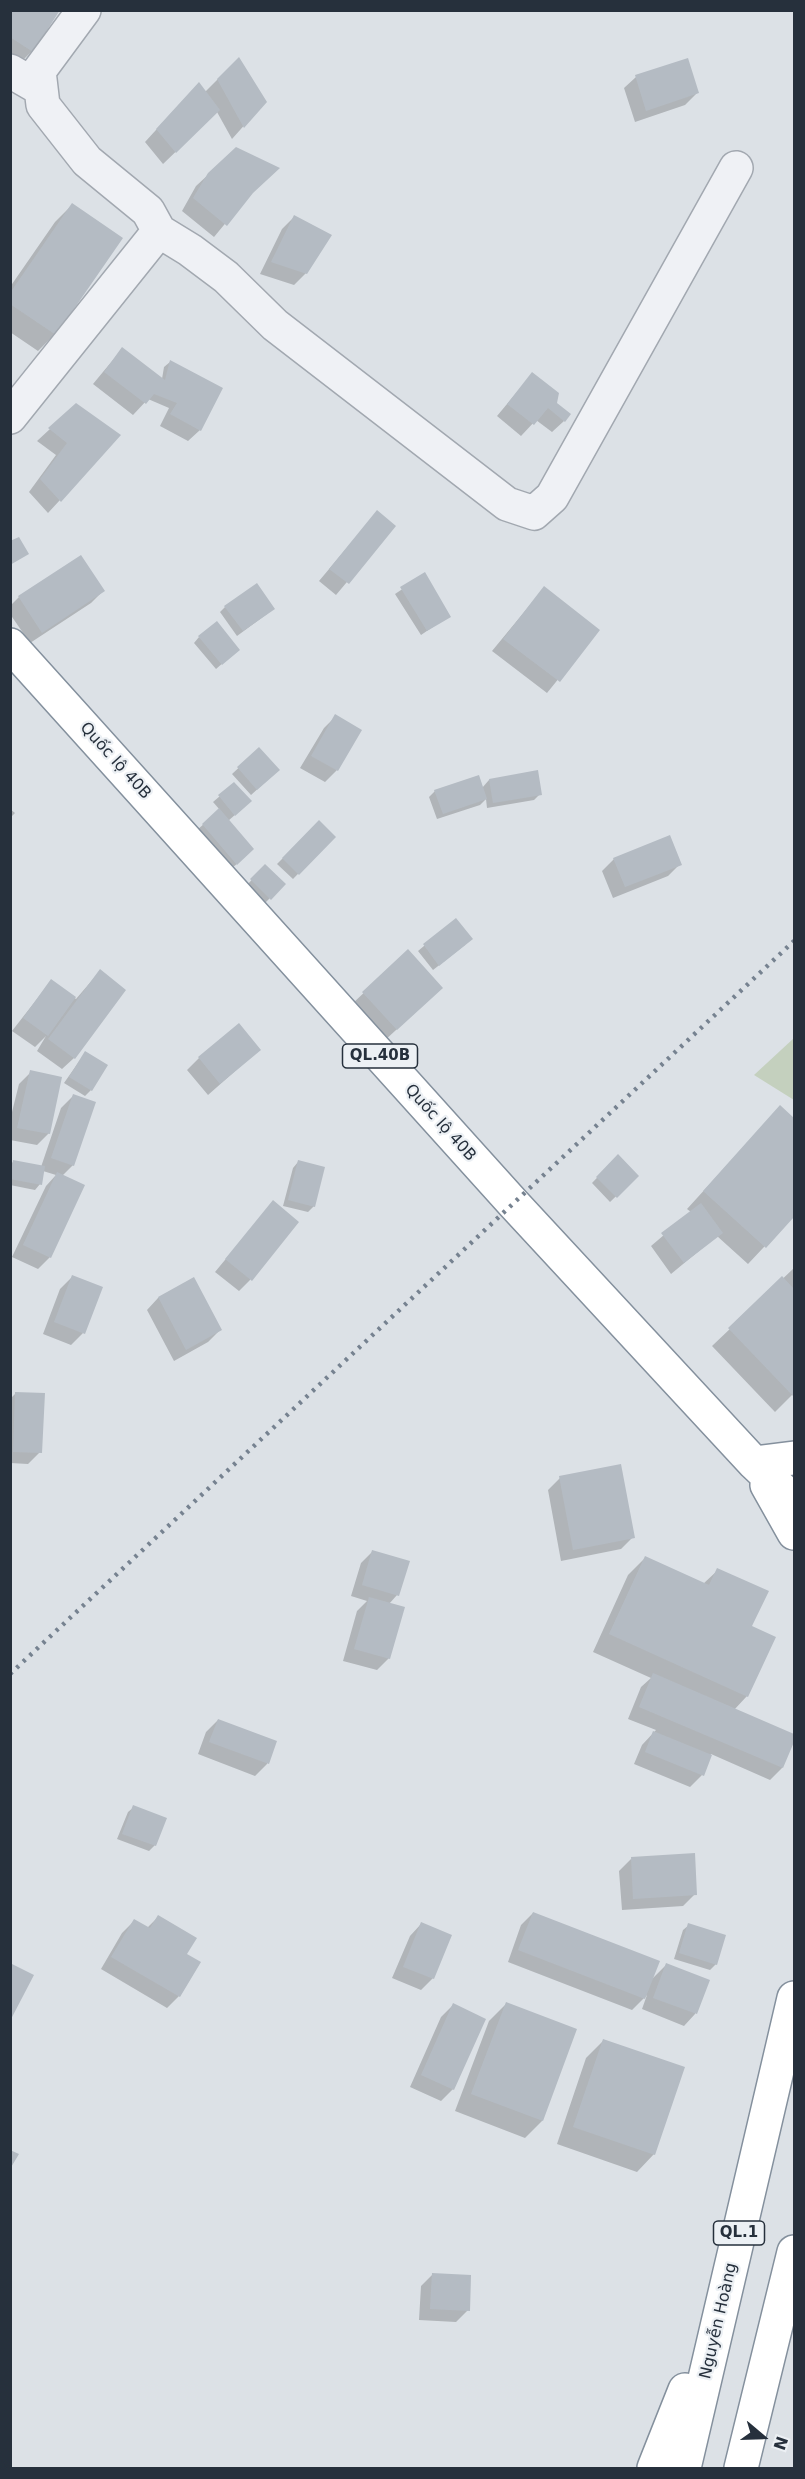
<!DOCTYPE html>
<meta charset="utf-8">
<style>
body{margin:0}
#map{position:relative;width:805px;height:2479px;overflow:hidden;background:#dce1e6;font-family:"DejaVu Sans",sans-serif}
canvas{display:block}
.frame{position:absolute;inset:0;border:12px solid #26303c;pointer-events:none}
.north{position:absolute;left:733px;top:2407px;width:60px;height:60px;-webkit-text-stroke:4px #ecf0f4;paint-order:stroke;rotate:109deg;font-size:16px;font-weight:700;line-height:24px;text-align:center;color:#26303c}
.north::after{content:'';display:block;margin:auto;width:21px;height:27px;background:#26303c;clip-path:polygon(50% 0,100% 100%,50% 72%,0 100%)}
</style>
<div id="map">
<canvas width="805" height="2479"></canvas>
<div class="frame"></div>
<div class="north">N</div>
</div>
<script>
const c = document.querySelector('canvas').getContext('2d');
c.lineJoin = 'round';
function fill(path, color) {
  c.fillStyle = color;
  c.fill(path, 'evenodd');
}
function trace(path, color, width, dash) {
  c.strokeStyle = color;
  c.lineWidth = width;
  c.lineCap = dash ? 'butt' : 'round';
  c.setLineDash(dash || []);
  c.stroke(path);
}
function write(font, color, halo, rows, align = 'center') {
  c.font = font + ' "DejaVu Sans",sans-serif';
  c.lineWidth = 4.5;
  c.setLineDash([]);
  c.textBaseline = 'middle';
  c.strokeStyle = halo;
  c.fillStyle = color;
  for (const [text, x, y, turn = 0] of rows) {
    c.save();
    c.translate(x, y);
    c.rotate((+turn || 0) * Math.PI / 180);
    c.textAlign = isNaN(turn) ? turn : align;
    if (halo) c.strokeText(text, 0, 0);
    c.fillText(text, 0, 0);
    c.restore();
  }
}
fill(new Path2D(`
 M794 1038V1100L754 1075Z`), '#c4d0be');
fill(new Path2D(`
 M10 10 32 51 20 63 10 57Z
 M238 59 265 102 232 139 217 112 163 164 145 142 187 96 205 92Z
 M636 77 697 93 685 105 635 122 624 88Z
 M209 174 248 196 214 237 182 211 196 186Z
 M72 205 55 334 38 351 10 332V287L55 222Z
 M294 217 306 273 294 285 260 274 282 229Z
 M122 349 162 379 164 367 170 362 200 430 188 441 160 426 169 408 148 399 133 415 93 384Z
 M532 374 555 403 564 421 552 432 536 420 521 436 497 416Z
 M76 405 119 436 48 513 29 492 56 455 37 441Z
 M377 512 394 526 336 595 319 581Z
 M425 574 449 616 421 635 395 594Z
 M544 588 598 630 547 693 492 651Z
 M103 591 91 603 30 643 10 614V606L19 597Z
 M225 607 267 614 237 636 220 612Z
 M199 637 232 655 216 669 194 643Z
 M336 716 337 770 325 782 300 768 324 728Z
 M259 749 272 776 251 795 232 774Z
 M489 780 540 794 534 800 487 808 486 799 480 805 437 819 429 797 435 791 482 788Z
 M234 784 244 807 228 821 247 855 231 869 197 830 220 810 213 802Z
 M10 809 15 813 10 818Z
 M319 822 334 837 293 879 277 864Z
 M614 859 680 864 668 876 613 898 602 871Z
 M265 866 284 884 264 904 246 886Z
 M455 920 465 945 433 970 418 951Z
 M408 951 430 999 384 1041 351 1005Z
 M100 971 74 1058 62 1069 37 1051 46 1036 35 1047 12 1031 51 981 76 999Z
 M259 1050 208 1095 187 1070 199 1058Z
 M85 1053 91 1090 85 1096 64 1083Z
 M31 1072 49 1133 37 1145 10 1140V1120L19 1084Z
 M73 1096V1165L62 1176 50 1257 38 1269 12 1257 46 1186 56 1175 43 1171 40 1184 35 1190 10 1185V1165L14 1161 41 1167 61 1108Z
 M780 1107 794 1120V1215L748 1264 717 1236 671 1274 651 1246 691 1212 687 1209Z
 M618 1156 637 1176 610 1202 592 1183Z
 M298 1162 314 1206 308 1212 283 1206 293 1168Z
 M273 1202 250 1280 239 1291 215 1272Z
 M794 1268V1393L775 1412 712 1346Z
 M72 1277 83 1333 71 1345 43 1334 60 1289Z
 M193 1279 220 1330 208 1342 174 1361 147 1310 158 1298Z
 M16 1393 40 1452 28 1464 10 1463V1399Z
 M560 1478 633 1537 621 1549 561 1561 548 1490Z
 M373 1551 397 1595 389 1604V1658L377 1670 343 1661 357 1611 367 1601 351 1596 361 1563Z
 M645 1558 703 1584 718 1570 750 1627 747 1696 734 1710 794 1736 782 1768 770 1780 711 1754 702 1775 690 1787 634 1764 642 1745 656 1730 628 1719 641 1687 651 1678 593 1652 628 1575Z
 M218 1720 275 1742 267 1764 255 1776 198 1754 206 1732Z
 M134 1807 155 1845 149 1851 117 1839 128 1812Z
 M631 1859 695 1894 683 1906 622 1910 619 1871Z
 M533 1913 651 1980 666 1965 708 1981 695 2014 684 2026 642 2009 647 1995 632 2010 508 1962 521 1925Z
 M158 1917 185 1954 179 1996 167 2008 101 1969 122 1933 134 1921 147 1928Z
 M421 1924 433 1978 421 1990 392 1978 410 1936Z
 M689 1925 716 1964 710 1970 674 1959 683 1930Z
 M506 2004 575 2030 542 2121 525 2138 455 2111 489 2021Z
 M453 2005V2089L441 2101 410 2087 441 2017Z
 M603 2041 654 2154 637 2172 557 2144 586 2058Z
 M433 2274 468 2310 456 2322 419 2320 421 2286Z`), '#0003');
fill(new Path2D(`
 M10 10H60L33 52 10 37Z
 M239 57 267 102 244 128 217 79Z
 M688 58 699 93 646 111 635 75Z
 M199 82 220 110 176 153 156 129Z
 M236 147 280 168 253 193 227 226 193 198 208 173Z
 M72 203 123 238 56 335 10 304V293Z
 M294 215 332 235 307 274 271 262Z
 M122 347 165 380 170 360 223 388 201 431 170 414 177 403 154 394 146 404 104 372Z
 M532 372 559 393 557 403 571 414 565 422 548 408 534 425 507 404Z
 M76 403 121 435 61 502 40 479 67 443 48 428Z
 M377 510 396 526 349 584 329 569Z
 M19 537 29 554 10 565V541Z
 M81 555 105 591 42 633 18 596Z
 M425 572 451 617 427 631 400 587Z
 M257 583 275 609 243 631 224 606Z
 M544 586 600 630 560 682 503 639Z
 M217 621 240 650 222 665 198 636Z
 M335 714 362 730 338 771 311 756Z
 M259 747 280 770 257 790 237 767Z
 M538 770 542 795 493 803 489 779Z
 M479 775 487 799 443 814 434 790Z
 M234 782 252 801 235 816 218 795Z
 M219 808 254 849 237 865 202 824Z
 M319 820 336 837 299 875 282 858Z
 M670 835 682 865 625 887 613 858Z
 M265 864 286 884 271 900 250 879Z
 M456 918 473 939 439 966 423 944Z
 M408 949 443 988 397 1030 362 992Z
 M100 969 126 990 75 1059 48 1039Z
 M51 979 76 997 48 1036 23 1018Z
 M239 1023 261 1050 220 1084 198 1057Z
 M85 1051 108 1065 92 1091 69 1077Z
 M30 1070 62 1077 50 1134 17 1128Z
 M73 1094 96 1102 74 1166 51 1158Z
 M780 1105 794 1118V1217L766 1248 703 1191Z
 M618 1154 639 1176 617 1198 596 1177Z
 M13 1160 45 1166 42 1185 10 1179Z
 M298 1160 325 1167 315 1207 288 1200Z
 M57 1172 85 1185 51 1258 23 1245Z
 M273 1200 299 1222 252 1281 225 1259Z
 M701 1203 723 1233 684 1263 661 1233Z
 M72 1275 103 1287 85 1334 54 1322Z
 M782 1276 794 1289 793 1396 728 1328Z
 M194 1277 222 1330 186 1350 158 1297Z
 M15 1392 45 1393 42 1453 13 1452Z
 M621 1464 635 1538 573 1550 559 1476Z
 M372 1550 410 1561 399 1596 362 1585Z
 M645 1556 709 1585 717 1568 769 1591 752 1626 776 1637 748 1697 609 1634Z
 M369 1597 405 1607 390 1659 354 1649Z
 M653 1673 794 1734V1742L783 1768 639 1707Z
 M218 1719 277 1741 269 1764 209 1742Z
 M653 1731 712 1755 704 1776 645 1752Z
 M133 1805 167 1818 156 1846 122 1834Z
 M695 1853 697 1895 633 1899 631 1857Z
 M533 1912 660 1961 645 1999 518 1950Z
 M158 1915 197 1938 187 1954 201 1962 180 1997 111 1957 134 1919 150 1928Z
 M421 1922 452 1935 434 1979 403 1967Z
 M688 1923 726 1935 717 1965 679 1953Z
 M10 1963 34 1975 10 2021Z
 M666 1963 710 1980 697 2014 653 1998Z
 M506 2002 577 2029 543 2121 471 2094Z
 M453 2003 486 2019 454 2090 421 2075Z
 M603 2039 685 2067 655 2155 573 2127Z
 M10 2150 19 2154 10 2169Z
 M432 2273 471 2275 470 2311 430 2309Z`), '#b4bbc3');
const street = new Path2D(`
 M10 71 41 89
 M159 231 190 250 226 277 275 325 507 504 534 513 552 497 736 168
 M10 417 159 231 148 211 87 161 43 105 39 71 84 10`);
const highway = new Path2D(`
 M10 645 513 1203 754 1463 794 1501
 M754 1463 794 1458
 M767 1485 794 1533
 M654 2468 685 2390
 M684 2468 794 1998
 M741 2468 794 2252`);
trace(street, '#a2a8b0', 36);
trace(highway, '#84909d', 36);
trace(street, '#eff1f5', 33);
trace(highway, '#fff', 33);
trace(new Path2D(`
 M10 1674 794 941`), '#768290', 4.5, [3, 6]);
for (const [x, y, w] of [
 [380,1056,75],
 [739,2233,51]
]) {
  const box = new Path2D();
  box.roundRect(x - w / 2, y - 12, w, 24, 4.5);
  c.fillStyle = '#ecf0f4';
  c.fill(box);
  trace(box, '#26303c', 1.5);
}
write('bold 15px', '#26303c', null, [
 ["QL.40B",380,1056],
 ["QL.1",739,2233]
]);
write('16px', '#26303c', '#ecf0f4', [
 ["Quốc lộ 40B",115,761,48],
 ["Quốc lộ 40B",440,1123,48],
 ["Nguyễn Hoàng",719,2321,-77]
]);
</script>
